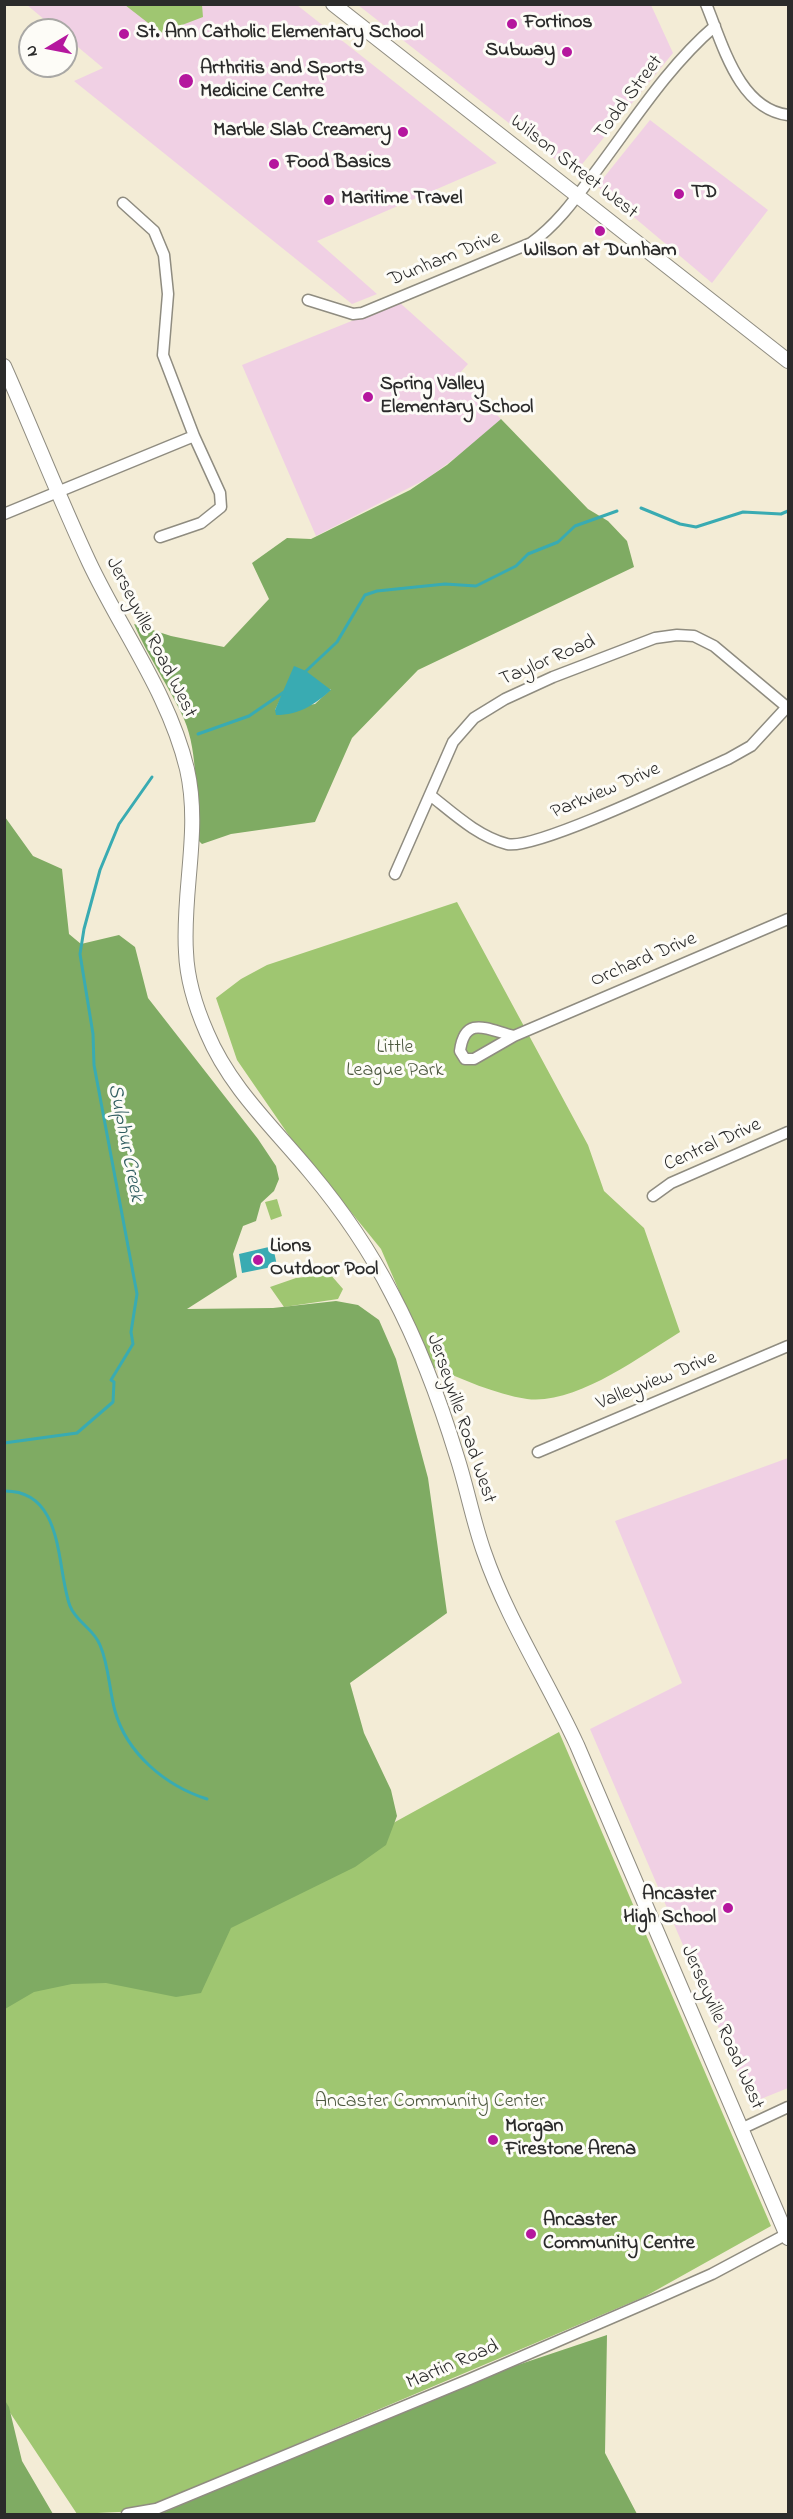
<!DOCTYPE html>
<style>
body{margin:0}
#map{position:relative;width:793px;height:2519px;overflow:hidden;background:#f3ecd6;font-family:"Indie Flower",sans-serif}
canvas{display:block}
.frame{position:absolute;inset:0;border:6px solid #2b2b2b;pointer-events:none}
.north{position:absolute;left:18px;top:18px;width:60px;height:60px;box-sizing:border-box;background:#fdfcf7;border:2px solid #a9a8a5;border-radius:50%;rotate:260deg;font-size:16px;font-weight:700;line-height:24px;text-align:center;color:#2b2b2b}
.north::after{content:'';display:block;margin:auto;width:21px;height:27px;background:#b5179e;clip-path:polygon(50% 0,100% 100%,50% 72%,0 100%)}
</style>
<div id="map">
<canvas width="793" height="2519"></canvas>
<div class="frame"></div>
<div class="north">N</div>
</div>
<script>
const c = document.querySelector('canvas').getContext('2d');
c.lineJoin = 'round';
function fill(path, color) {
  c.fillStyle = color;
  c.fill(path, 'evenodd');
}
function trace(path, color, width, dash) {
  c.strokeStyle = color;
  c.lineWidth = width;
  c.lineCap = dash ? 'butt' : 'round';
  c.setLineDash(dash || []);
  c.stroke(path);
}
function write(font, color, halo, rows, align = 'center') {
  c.font = font + ' "Indie Flower",sans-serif';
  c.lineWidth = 6;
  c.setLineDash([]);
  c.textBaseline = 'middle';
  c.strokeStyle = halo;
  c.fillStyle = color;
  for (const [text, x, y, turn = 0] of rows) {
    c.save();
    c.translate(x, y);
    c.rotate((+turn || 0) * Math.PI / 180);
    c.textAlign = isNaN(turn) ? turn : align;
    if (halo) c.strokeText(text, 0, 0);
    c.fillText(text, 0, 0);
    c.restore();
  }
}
fill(new Path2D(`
 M27 5H297L497 163 317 241 377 294 352 304 74 81 103 68 66 37V30H57Z
 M358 5H651L673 53 574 174Z
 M650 120 768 210 712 283 597 186Z
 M399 302 468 364 458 375 501 419 470 447 428 478 316 536 242 365Z
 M788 1458V2088L751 2103 590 1729 682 1683 615 1521Z`), '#f0d0e4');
fill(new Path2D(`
 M125 5H202L203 17 161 33Z
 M457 902 588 1145 604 1191 644 1228 680 1332C639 1357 576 1405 527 1399 494 1394 463 1379 432 1367L381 1249 290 1137 237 1060 216 998 241 979 267 965Z
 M277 1199 282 1216 271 1220 265 1202Z
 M330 1274 343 1289 338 1299 284 1307 270 1287 296 1278Z
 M559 1732 771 2226 644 2297 139 2511 77 2514 5 2405V2000L231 1912Z`), '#9fc671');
fill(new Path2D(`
 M501 419 588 509 608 521 627 541 634 567 418 670 352 738 315 822 231 834 202 844 197 839C195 801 199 754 184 719 169 686 148 657 134 624L171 636 224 647 269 599 252 563 287 538 311 539 410 490 447 465ZM331 689 315 704 275 710 284 692Z
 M5 817 33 856 62 869 69 934 81 944 119 935 135 947 148 998 258 1139 276 1166 279 1179 274 1191 261 1203 256 1221 243 1226 233 1254 237 1277 187 1309 273 1308 336 1301 358 1305 379 1320 396 1359 428 1478 447 1613 350 1683 364 1733 391 1790 397 1816 386 1845 355 1867 231 1928 201 1993 176 1997 106 1983 72 1984 34 1992 5 2009Z
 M607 2335 605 2453 637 2514H160L464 2383Z
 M4 2399 9 2407 22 2461 53 2514H5Z`), '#7fab63');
fill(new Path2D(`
 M294 666 306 671 331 690C314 705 299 715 276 715L275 710Z
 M273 1246 277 1266 242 1273 239 1254Z`), '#39abb2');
trace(new Path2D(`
 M641 508 680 524 696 527 743 512 781 514 788 511
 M306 671 337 642 365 595 377 591 445 584 476 586 516 566 528 554 558 542 575 526 617 511
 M198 734 249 716 284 692
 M4 1443 77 1433 113 1402 114 1382 111 1380 133 1344 131 1332 137 1294 94 1065 93 1034 80 954 84 929 100 870 119 824 152 777
 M4 1491C65 1490 56 1568 70 1606 76 1622 94 1629 100 1645 109 1666 109 1689 115 1711 127 1754 166 1786 207 1799`), '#39abb2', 3);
const minor = new Path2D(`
 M706 4C723 45 739 109 788 115
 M123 203 154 231 164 255 168 294 163 355 194 436 220 493 221 507 201 523 160 537
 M308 300 353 314 362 313 531 243C555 226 573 202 590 179 630 127 665 69 715 26
 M4 514 194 436
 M430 795C453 813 477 836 507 844 535 851 692 775 728 759L751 746 787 707
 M395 874 453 742 474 718 505 699 553 677 655 638 677 635 694 636 714 646 788 708
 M514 1036C488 1030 465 1014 460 1051L465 1059H474L514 1036 788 919
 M653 1196 671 1183 788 1132
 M538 1452 788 1346
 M743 2128 788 2107
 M127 2514 156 2509 470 2379 660 2297 712 2274 787 2234`);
const major = new Path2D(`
 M333 4 788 361
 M4 366C33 431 59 498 89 562 122 632 169 694 187 769 201 830 182 891 186 952 187 979 196 1008 207 1033 230 1088 274 1128 311 1173 342 1210 370 1251 392 1294 419 1345 440 1401 457 1457 467 1488 473 1521 484 1552 507 1619 547 1680 577 1745L788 2238`);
trace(minor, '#8f8c80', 13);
trace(major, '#8f8c80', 16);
trace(minor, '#fff', 10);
trace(major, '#fff', 14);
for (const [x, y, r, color] of [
 [512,24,6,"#b5179e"],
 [124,34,6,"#b5179e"],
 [567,52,6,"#b5179e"],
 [186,81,8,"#b5179e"],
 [403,132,6,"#b5179e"],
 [274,164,6,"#b5179e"],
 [679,194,6,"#b5179e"],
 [329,200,6,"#b5179e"],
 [600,231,6,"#b5179e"],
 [368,397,6,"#b5179e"],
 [258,1260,6,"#b5179e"],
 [728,1908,6,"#b5179e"],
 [493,2140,6,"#b5179e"],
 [531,2234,6,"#b5179e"]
]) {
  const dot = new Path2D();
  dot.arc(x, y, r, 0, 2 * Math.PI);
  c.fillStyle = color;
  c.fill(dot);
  trace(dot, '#fdfcf7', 2);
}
write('bold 20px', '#2b2b2b', '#fdfcf7', [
 ["Fortinos",524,24],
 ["St. Ann Catholic Elementary School",136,34],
 ["Subway",555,52,"right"],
 ["Arthritis and Sports",200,70],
 ["Medicine Centre",200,93],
 ["Marble Slab Creamery",391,132,"right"],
 ["Food Basics",286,164],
 ["TD",691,194],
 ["Maritime Travel",341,200],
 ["Wilson at Dunham",600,252,"center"],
 ["Spring Valley",380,386],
 ["Elementary School",380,409],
 ["Lions",270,1248],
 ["Outdoor Pool",270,1271],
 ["Ancaster",716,1896,"right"],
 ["High School",716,1919,"right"],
 ["Morgan",505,2128],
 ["Firestone Arena",505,2151],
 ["Ancaster",543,2222],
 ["Community Centre",543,2245]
], 'left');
write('20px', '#2b2b2b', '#fdfcf7', [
 ["Todd Street",630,98,-53],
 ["Wilson Street West",573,168,38],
 ["Dunham Drive",445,260,-22],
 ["Jerseyville Road West",150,638,63],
 ["Taylor Road",548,662,-23],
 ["Parkview Drive",606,792,-23],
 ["Orchard Drive",644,961,-23],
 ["Central Drive",713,1146,-24],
 ["Valleyview Drive",657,1382,-22],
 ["Jerseyville Road West",460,1419,71],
 ["Jerseyville Road West",721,2028,66],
 ["Martin Road",453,2366,-23]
]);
write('20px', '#4e5a40', '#fdfcf7', [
 ["Little",395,1049],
 ["League Park",395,1072],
 ["Ancaster Community Center",430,2103]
]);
write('italic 21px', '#315e61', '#fdfcf7', [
 ["Sulphur Creek",124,1143,79]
]);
</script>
